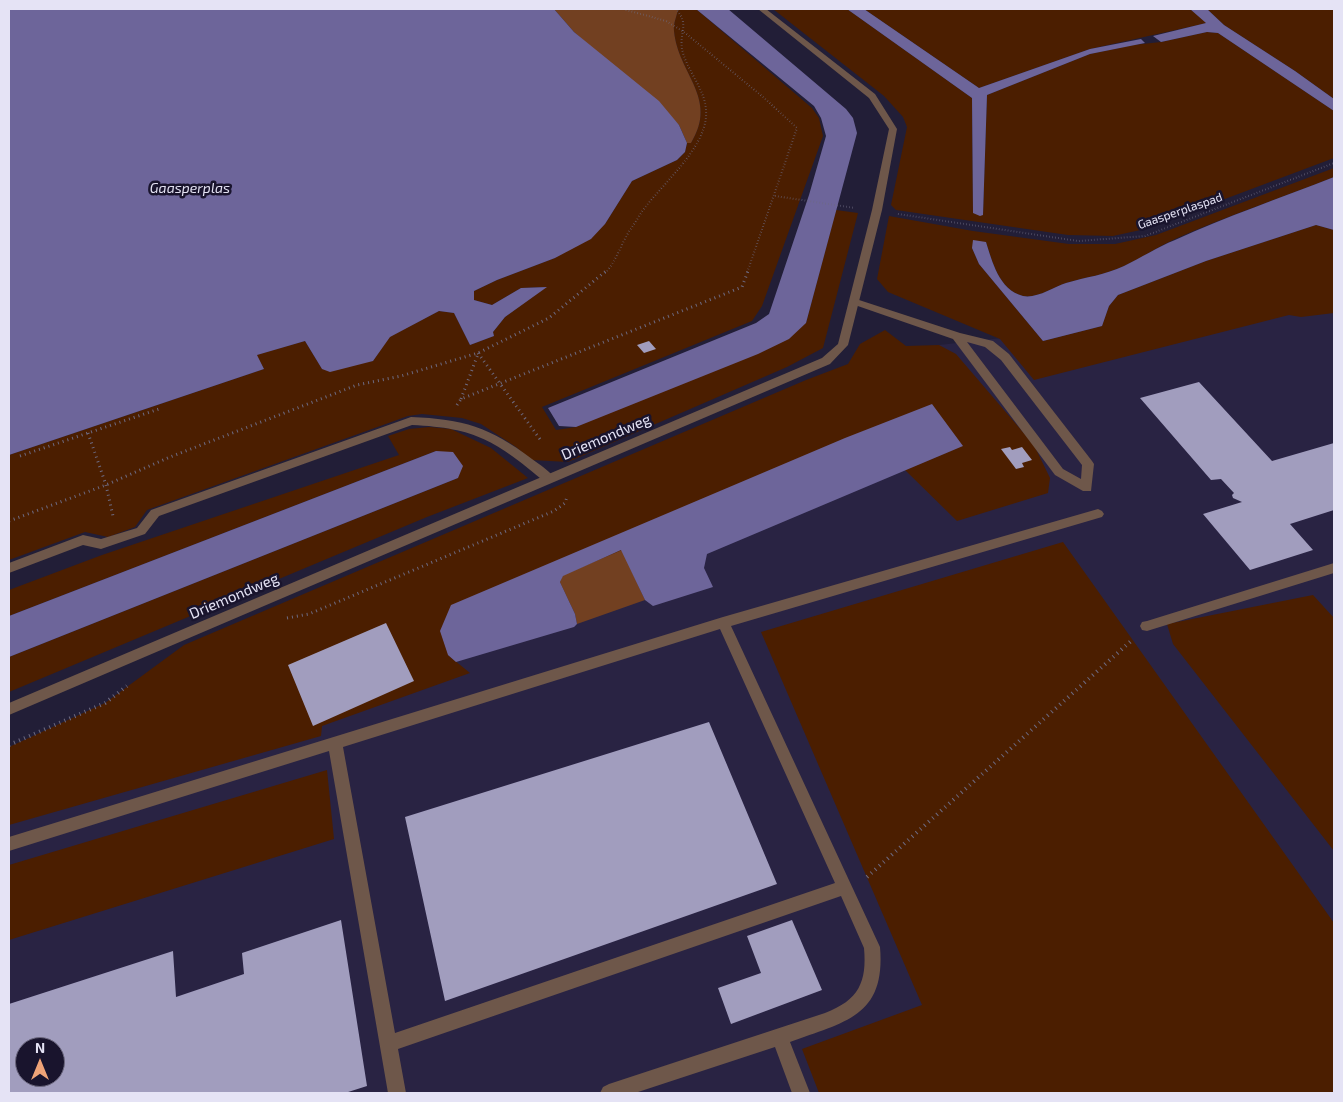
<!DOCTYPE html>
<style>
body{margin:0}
#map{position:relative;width:1343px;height:1102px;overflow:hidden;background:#221e37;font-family:"Exo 2",sans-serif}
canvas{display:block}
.frame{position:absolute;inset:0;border:10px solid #e5e3f5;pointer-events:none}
.north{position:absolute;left:15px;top:1037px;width:50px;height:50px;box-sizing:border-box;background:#19142d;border:1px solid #6b677d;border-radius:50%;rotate:0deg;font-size:14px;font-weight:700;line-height:20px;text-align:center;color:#e5e3f5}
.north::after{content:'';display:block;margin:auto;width:18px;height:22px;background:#efa377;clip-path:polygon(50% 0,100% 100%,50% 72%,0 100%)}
</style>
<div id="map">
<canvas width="1343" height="1102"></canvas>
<div class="frame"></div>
<div class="north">N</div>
</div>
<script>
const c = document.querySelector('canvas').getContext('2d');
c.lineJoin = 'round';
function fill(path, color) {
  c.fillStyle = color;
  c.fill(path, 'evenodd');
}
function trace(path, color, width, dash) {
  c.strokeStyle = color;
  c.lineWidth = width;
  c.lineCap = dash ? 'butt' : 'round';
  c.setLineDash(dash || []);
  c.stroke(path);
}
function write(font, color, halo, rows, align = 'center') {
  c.font = font + ' "Exo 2",sans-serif';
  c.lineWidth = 5;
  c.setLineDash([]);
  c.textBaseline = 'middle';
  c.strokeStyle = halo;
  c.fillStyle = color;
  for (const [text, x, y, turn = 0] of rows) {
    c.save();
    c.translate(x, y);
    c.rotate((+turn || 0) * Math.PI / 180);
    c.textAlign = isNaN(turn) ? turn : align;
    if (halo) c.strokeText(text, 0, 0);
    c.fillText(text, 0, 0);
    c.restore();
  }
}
fill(new Path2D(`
 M1334 222V1093H9V761L930 346 1064 331ZM25 1047H55V1077H25Z`), '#292343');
fill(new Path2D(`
 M678 9H696L812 108 819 118 823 136 762 306 752 321 542 407 556 430 576 427 806 323 836 210 858 213 823 348 787 367 568 462 531 460 516 447 481 424 462 418 422 414 408 416 147 510 135 527 108 537 85 532 9 560V455L264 369 256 355 305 341 322 369 373 361 389 337 439 311 454 313 470 345 494 336 493 332 505 317 546 287 521 288 492 305 474 300V291L497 280 555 258 605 224 632 181 677 160 685 152 687 143H691C719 98 678 74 674 31 673 23 677 16 678 9Z
 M773 9H847L972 98 973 213 983 215 987 95 1090 54 1133 45 1161 42 1207 32 1218 33 1334 111V158L1145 229 1113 236 1068 235 896 210 891 205 907 127 903 117 884 96Z
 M864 9H1190L1207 23 1090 49 979 88Z
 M1207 9H1334V99L1295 71 1224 25Z
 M1334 168V177C1281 198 1227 216 1175 239 1157 247 1142 258 1124 266 1105 275 1086 277 1066 283 1054 287 1036 299 1023 296 999 290 992 261 986 242L972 248 979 264 1043 341 1102 326 1109 306 1118 295 1206 261 1316 225 1334 230V313L1301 317 1289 315 1034 380 1000 339 888 292 877 279 889 216 973 231 1069 244H1115L1156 235Z
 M885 330 906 346 939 345 956 354 1034 445 1050 478 1048 493 957 521 905 470 963 446 448 655 470 673 322 726 321 736 9 825V747L105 703 184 645 806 380 848 364 860 344Z
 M429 427 451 429 491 448 528 478 427 517 9 692V657L458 478 436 451 9 616V590L102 555 399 455 388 436 409 429Z
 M1063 542 1334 923V1093H819L802 1049 922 1005 761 632Z
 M1313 595 1334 618V851L1173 644 1167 624Z
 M327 770 334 839 9 940V865Z`), '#4b1e00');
fill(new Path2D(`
 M554 9H678C677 16 673 23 674 31 678 74 719 98 691 143H687L679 125 574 32Z
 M622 550 645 600 577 624 575 614 560 582 563 575Z`), '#724021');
fill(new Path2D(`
 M9 9H554L574 32 659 101 679 125 687 143 685 152 677 160 632 181 605 224 591 239 555 258 497 280 474 291V300L492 305 521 288 547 287 505 317 493 332 494 336 470 345 454 313 439 311 390 337 373 361 330 372 322 369 305 341 257 355 264 369 9 455Z
 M696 9H728L846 109 853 118 857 133 806 323 789 339 758 354 576 427 559 426 548 408 756 323 769 314 809 195 826 136 821 118 814 106Z
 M847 9H864L979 88 1090 49 1141 39 1145 43 1090 54 987 95 983 215 980 216 973 213 972 98Z
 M1190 9H1207L1224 25 1295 71 1334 99V111L1218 33 1207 32 1161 42 1153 36 1206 23Z
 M1334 177V230L1316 225 1206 261 1118 295 1109 306 1102 326 1043 341 979 264 972 248 973 240 986 242C992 261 999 290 1023 296 1036 299 1054 287 1066 283 1086 277 1105 275 1124 266 1141 258 1157 247 1175 240 1227 216 1281 198 1334 177Z
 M932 404 963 446 707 554 704 568 713 587 653 606 645 600 621 550 563 576 560 582 575 614 577 624 574 627 456 662 448 655 440 631 451 605 845 438Z
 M436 451 453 452 463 466 458 478 9 657V616Z`), '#6d659a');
fill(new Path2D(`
 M649 341 656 349 644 353 637 345Z
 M1199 382 1272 461 1334 443V510L1290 524 1313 550 1250 570 1203 514 1242 502 1233 498 1232 495 1234 493 1221 479 1211 480 1140 398Z
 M1010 447 1012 450 1022 447 1032 460 1022 463 1024 467 1016 469 1001 449Z
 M386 623 414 681 313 726 288 665Z
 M709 722 777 884 445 1001 405 817Z
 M341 920 367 1086 345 1093H9V1004L173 951 176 997 244 974 242 953ZM25 1047H55V1077H25Z
 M792 920 822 990 731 1024 718 988 761 973 747 936Z`), '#a19dbe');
trace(new Path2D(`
 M623 9 666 21 684 32 763 97 797 128 747 273
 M775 196 855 208
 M898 214 1078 241 1145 236 1334 163
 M605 273C615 264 622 242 630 230 636 222 641 212 647 205 667 180 703 149 706 117 708 90 687 73 682 49 679 33 690 25 676 9`), '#6d6a80', 2, [0.5, 2.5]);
trace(new Path2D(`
 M478 353 542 442
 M461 399 478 354
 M457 405 461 399 742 287 748 271
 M88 433 106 485 113 516
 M20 456 159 409
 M9 521 106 485 170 457 357 385 401 376 478 353 549 318 606 271
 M287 618 309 614 554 511 565 503 567 497`), '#6d6a80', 3, [1, 4]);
trace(new Path2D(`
 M9 745 105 703 127 686
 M867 877 1131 641`), '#6d6a80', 4, [1, 4.5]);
fill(new Path2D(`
 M856 299 960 333 993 341 1009 354 1092 461 1094 464 1091 491H1083L1055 475 953 339 852 304 851 302 852 300ZM967 342 985 347 1001 360 1082 465 1081 479 1063 469Z
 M411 417C463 419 490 427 532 459 540 465 550 471 555 479L549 483 545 482C496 441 476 428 412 425L159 516 145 534 101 549 83 545 9 573V563L83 535 101 539 137 528 151 510Z
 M1098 509 1102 511 1104 514 1102 517 731 626 880 947C886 1017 844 1022 790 1042L810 1093H792L775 1047 635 1093H600L603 1087 609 1084 825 1013C859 1000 867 982 864 948L841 896 398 1049 406 1093H388L329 751 9 851V837L723 617ZM720 629 835 883 395 1033 343 747Z
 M1334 563V573L1147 631 1142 630 1140 626 1142 622 1147 621Z`), '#6e574a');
fill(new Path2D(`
 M758 9H766L875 94 897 129 882 210 848 345 830 364 9 715V703L822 358 838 344 872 210 889 129 869 98Z`), '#6e574a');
write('12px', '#e5e3f5', '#19142d', [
 ["Gaasperplaspad",1180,211,-19]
]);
write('italic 14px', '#e3e1f2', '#19142d', [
 ["Gaasperplas",190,188]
]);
write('15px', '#e5e3f5', '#19142d', [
 ["Driemondweg",606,437,-23],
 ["Driemondweg",234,596,-23]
]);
</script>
